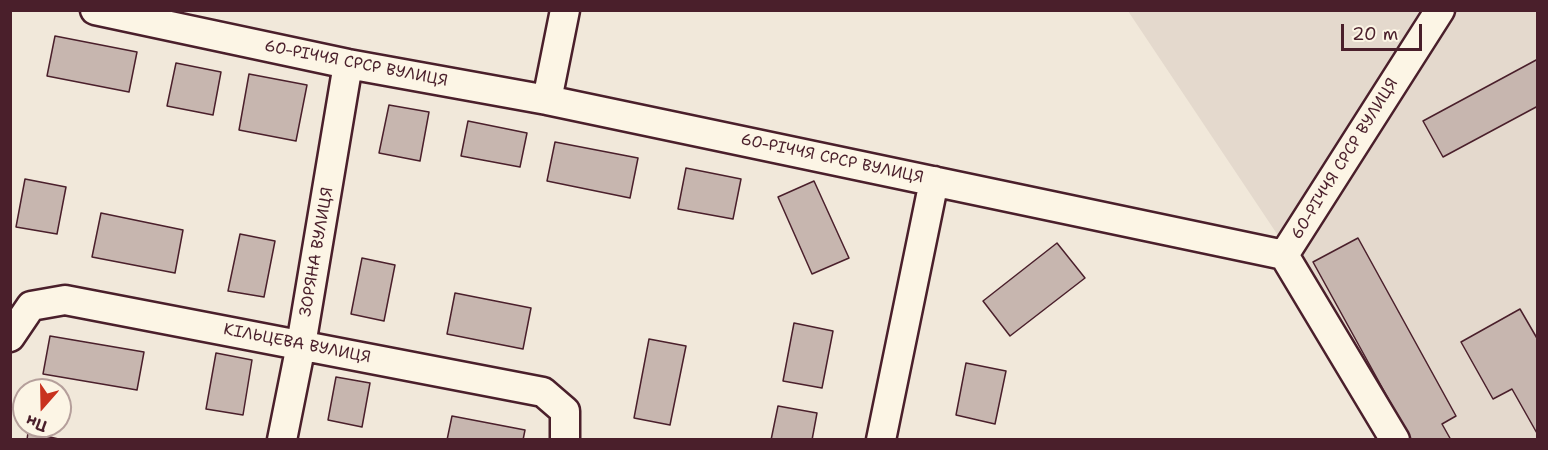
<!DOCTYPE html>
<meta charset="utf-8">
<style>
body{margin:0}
#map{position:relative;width:1548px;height:450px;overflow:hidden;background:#f1e8da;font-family:"Shantell Sans",sans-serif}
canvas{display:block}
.frame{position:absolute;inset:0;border:12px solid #4a1f2b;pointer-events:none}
.north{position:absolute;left:12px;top:378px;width:60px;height:60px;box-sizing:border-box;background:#fcf5e5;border:2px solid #b59f9b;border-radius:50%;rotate:200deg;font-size:16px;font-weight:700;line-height:24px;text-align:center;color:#4a1f2b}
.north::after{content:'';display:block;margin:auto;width:21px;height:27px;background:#c8321e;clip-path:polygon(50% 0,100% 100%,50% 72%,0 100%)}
.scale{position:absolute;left:1341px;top:24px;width:81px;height:27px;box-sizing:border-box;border:3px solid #4a1f2b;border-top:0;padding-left:8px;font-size:18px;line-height:21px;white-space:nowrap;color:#4a1f2b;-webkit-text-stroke:4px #fcf5e5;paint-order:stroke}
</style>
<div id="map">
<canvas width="1548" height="450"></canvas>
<div class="frame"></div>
<div class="north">Пн</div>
<div class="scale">20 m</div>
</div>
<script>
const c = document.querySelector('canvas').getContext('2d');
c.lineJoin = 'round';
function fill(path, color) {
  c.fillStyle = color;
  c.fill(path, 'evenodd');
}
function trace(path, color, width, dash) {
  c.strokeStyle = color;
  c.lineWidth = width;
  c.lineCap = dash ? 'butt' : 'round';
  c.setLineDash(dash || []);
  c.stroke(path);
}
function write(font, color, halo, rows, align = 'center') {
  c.font = font + ' "Shantell Sans",sans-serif';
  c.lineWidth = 6;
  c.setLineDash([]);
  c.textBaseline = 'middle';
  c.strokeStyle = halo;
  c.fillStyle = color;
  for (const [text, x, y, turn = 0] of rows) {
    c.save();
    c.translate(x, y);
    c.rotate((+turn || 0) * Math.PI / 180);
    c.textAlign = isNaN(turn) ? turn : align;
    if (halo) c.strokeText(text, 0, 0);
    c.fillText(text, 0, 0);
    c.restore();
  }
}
fill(new Path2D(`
 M1128 11H1537V439H1414Z`), '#e4d9cd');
const building = new Path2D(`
 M55 36 137 52 129 92 47 76Z
 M1538 59V106L1443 157 1423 121Z
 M176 63 221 72 213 115 167 106Z
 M249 74 307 85 296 141 239 130Z
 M389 105 429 112 420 161 379 153Z
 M468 121 527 133 520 167 461 156Z
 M555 142 638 158 630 198 547 181Z
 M686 168 741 179 733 219 678 209Z
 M25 179 66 187 57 234 16 227Z
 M814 181 849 258 812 274 778 197Z
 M101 213 183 230 175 273 92 257Z
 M240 234 275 241 264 297 228 291Z
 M1358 238 1456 416 1442 424 1451 440H1411L1313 262Z
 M1057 243 1085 278 1010 336 983 301Z
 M362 258 395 265 384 321 351 314Z
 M455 293 531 308 523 349 447 334Z
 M1520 309 1538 340V435L1512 389 1493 399 1461 342Z
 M794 323 833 331 822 388 783 381Z
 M50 336 144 352 137 390 43 374Z
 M649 339 686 346 670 425 634 418Z
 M216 353 252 360 243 415 206 409Z
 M966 363 1006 371 995 424 956 415Z
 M336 377 370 383 362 427 328 420Z
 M778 406 817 413 812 440H771Z
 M452 416 525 430 523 440H447Z
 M28 432 63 440H27Z`);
fill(building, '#c7b6af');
trace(building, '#4a1f2b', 1.5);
const minor = new Path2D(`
 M95 10 348 64 547 100 1284 255 1440 10
 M547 100 565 10
 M1284 255 1395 440
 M10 337 31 306 65 300 543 392 565 411V440
 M282 440 301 345 348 64
 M881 440 934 181`);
trace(minor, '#4a1f2b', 33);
trace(minor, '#fcf5e5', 28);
write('16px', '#4a1f2b', '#fcf5e5', [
 ["60-РІЧЧЯ СРСР ВУЛИЦЯ",356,64,11],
 ["60-РІЧЧЯ СРСР ВУЛИЦЯ",832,159,12],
 ["60-РІЧЧЯ СРСР ВУЛИЦЯ",1345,159,-58],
 ["ЗОРЯНА ВУЛИЦЯ",317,252,-80],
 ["КІЛЬЦЕВА ВУЛИЦЯ",297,344,11]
]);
</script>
